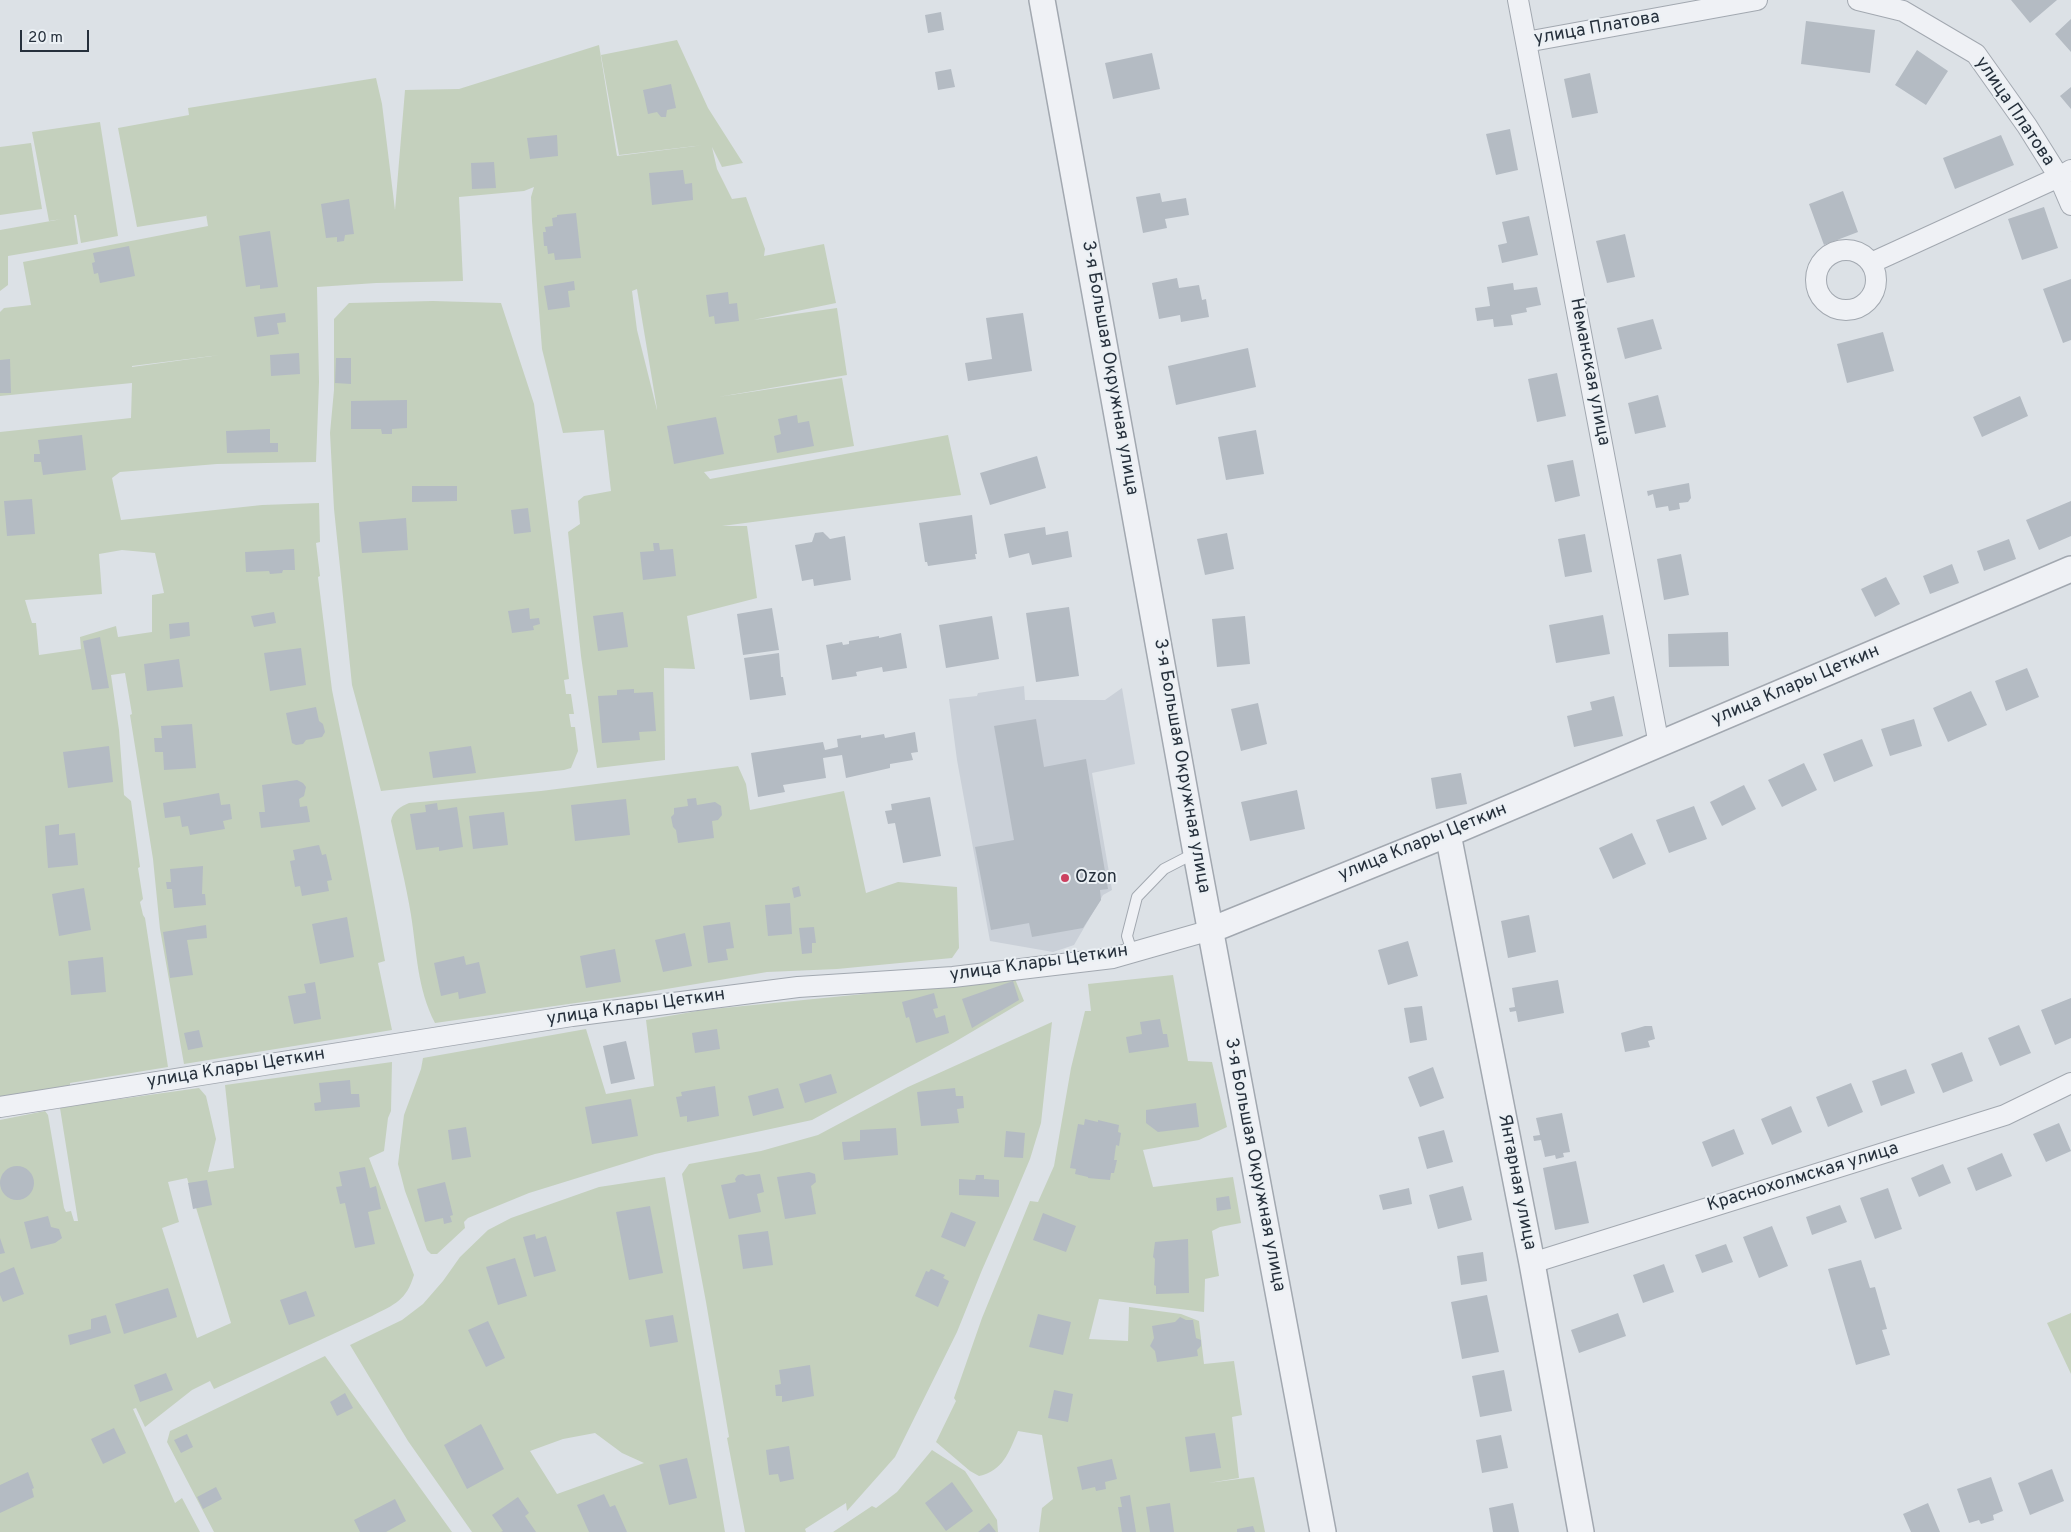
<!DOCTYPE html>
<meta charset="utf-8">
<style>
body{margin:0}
#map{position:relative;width:2071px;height:1532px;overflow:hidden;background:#dce1e6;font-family:Overpass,sans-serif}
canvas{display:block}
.scale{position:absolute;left:20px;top:30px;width:69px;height:22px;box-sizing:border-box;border:2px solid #26303c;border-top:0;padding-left:6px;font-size:15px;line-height:18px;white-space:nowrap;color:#26303c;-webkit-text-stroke:4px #ebf0f4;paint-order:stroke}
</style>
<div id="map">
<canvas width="2071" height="1532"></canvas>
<div class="scale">20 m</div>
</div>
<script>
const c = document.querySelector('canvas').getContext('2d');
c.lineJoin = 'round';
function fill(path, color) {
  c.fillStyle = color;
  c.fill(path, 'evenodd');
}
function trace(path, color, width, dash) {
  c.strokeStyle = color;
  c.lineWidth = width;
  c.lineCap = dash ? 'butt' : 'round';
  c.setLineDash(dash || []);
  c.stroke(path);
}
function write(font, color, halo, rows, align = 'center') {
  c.font = font + ' Overpass,sans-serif';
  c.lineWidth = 4;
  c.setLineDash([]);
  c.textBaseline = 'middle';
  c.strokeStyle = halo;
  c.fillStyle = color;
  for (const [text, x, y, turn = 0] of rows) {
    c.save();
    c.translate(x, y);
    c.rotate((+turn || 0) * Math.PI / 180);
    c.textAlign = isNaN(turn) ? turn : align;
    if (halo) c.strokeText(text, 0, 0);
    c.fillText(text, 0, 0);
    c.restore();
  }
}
fill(new Path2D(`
 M1024 686 1025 700H1105L1122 688 1135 764 1092 773 1112 890 1103 895 1074 945 1053 952 990 941 957 760 949 699 977 696 978 693Z`), '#cad0d8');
fill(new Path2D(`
 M677 40 708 108 743 163 722 167 712 147 717 169 732 199 746 197 765 249 764 256 824 244 836 303 753 320 837 308 847 375 718 397 842 378 854 446 704 472 710 479 948 435 961 495 722 526H747L757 598 687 616 695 669 664 668 665 760 597 768 581 656 568 532 580 524 578 501 584 496 611 491 604 430 563 433 542 349 532 221 531 197 534 187 524 191 459 197 463 281 376 283 317 287 319 382 316 462 217 464 120 472 112 478 121 520 262 505 319 503 320 542 316 543 320 576 318 577 332 690 360 827 385 961 378 963 392 1030 184 1064 160 929 153 859 130 715 132 714 125 673 111 675 119 730 124 795 131 801 140 867 138 868 143 899 140 902 143 915 145 918 168 1067 70 1083V1085L0 1097V432L131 418 132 383 0 396V312L4 308 31 305 23 262 208 226 206 214V216L137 227 118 128 189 115 188 108 376 78 382 104 395 210 405 90 459 89 599 45 617 156 704 145 619 155 601 55ZM637 289 657 409V410L637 330 632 291ZM220 355 132 367V366ZM122 550 155 553 164 593 152 595V632L118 637 116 626 80 637 81 649 39 655 36 623H32L25 600 102 594 99 554Z
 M100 122 118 236 81 243 76 215H74L78 244 8 256V285L0 291V230L62 219 49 221 32 132Z
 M31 143 42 209 0 215V147Z
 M433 301 501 303 534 404 569 679 564 680 566 694H571L574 714H569L571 727H575L578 751 571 768 564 770 381 791 352 685 341 577 334 509 330 433 334 390V319L349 303Z
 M738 766 746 784 750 810 844 791 866 893 898 882 957 887 959 948 952 958 837 969 767 972 625 996 435 1023C417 988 417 953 411 915 406 884 398 853 391 821 393 811 400 807 409 803L541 791Z
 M1173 975 1188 1061 1212 1062 1227 1127 1199 1140 1143 1150 1153 1187 1233 1177 1241 1223 1220 1227 1212 1231 1219 1276 1205 1279 1204 1312 1099 1299 1089 1339 1128 1341 1129 1307 1181 1314 1199 1321 1204 1364 1234 1361 1242 1415 1232 1417 1239 1478 1208 1483 1254 1477 1265 1532H1039L1042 1508 1053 1499 1042 1435 1018 1431C1009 1452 1003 1471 979 1476L970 1471 936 1442 956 1401 954 1398 982 1318 1030 1201 1038 1202 1054 1166 1071 1068 1085 1011H1091L1088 984Z
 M1015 979 1024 1001 953 1043 812 1120 655 1154 529 1193 468 1218 464 1222 465 1228 437 1254H431L427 1250 405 1191 398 1164 404 1115 421 1069 423 1058 586 1029 606 1094 654 1086 646 1020 703 1010Z
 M1052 1022 1041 1123 1030 1159 1011 1204 982 1270 957 1332 895 1457 847 1511 846 1503 805 1529 806 1532H745L727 1438 729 1437 706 1302 682 1174 689 1164 761 1151 818 1135 908 1087Z
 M392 1062 391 1111 388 1118 384 1151 369 1158 414 1275C406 1301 395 1304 372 1316L214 1389 210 1381 192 1390 145 1427 136 1408 133 1409 175 1503 182 1498 200 1532H0V1120L45 1111 48 1115 64 1208 66 1212 71 1211 74 1221H78L60 1108 105 1100 106 1101 199 1088 206 1096 216 1139 208 1172 234 1168 225 1085ZM187 1178 231 1323 197 1338 162 1228 179 1222 168 1182Z
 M665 1177 725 1532H472L408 1441 350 1345 402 1320 423 1304 443 1281 460 1257 488 1230 511 1218 599 1187ZM595 1433 622 1453 644 1463 557 1494 530 1451 563 1439Z
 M2071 1313V1374L2047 1323Z
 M325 1356 452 1532H214L167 1442 170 1431Z
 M932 1450 965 1471 997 1520 998 1532H833L872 1506 876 1508 897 1492Z`), '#c4d0bd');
fill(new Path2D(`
 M2011 0H2057L2030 23Z
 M941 12 944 30 928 33 925 15Z
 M2071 19V52L2055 34Z
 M1806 21 1875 30 1870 73 1801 64Z
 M1917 50 1948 71 1926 105 1895 85Z
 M1152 53 1160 89 1113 99 1105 63Z
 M951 69 955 87 938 90 935 72Z
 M1590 73 1598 113 1572 118 1564 79Z
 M671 84 676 108 667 110 666 117H661L657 112 648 114 643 90Z
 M2071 87V109L2060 96Z
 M1510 129 1518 170 1496 175 1486 134Z
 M557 135 558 156 530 159 527 138Z
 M2001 135 2014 165 1955 189 1943 158Z
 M494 162 496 188 472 189 471 163Z
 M683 170 685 184 692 183 693 200 652 205 649 173Z
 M1843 191 1858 232 1824 245 1809 204Z
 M1160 193 1162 202 1186 198 1189 215 1165 219 1167 228 1143 233 1136 197Z
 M349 199 354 234 345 235 344 241 337 242V237L326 238 321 204Z
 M2044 207 2058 248 2022 260 2008 219Z
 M576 213 581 258 555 260 554 253 548 254 547 246H544L543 232H546L545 227 553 226 552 218 557 217V215Z
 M1529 216 1538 255 1502 263 1498 245 1507 243 1502 222Z
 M270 231 278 287 260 289V285L246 287 239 236Z
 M1625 234 1635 277 1607 283 1596 241Z
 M129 246 135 276 100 283 98 273 94 274 92 263 95 262 93 253Z
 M1177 278 1179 288 1199 285 1202 300 1206 299 1209 317 1181 322 1180 315 1159 319 1152 283Z
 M2071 279V340L2063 343 2043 289Z
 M574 281 575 290 568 291 570 307 548 310 544 286Z
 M1513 283 1514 290 1537 287 1541 305 1526 308 1527 312 1511 315 1513 325 1494 327 1493 319 1477 321 1475 308 1490 306 1487 287Z
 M728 292 729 304 737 303 739 321 715 324 714 316 709 317 706 295Z
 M285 313 286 322 277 323 279 334 257 337 254 317Z
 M1023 313 1032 371 968 381 965 363 992 359 986 318Z
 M1653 319 1662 349 1625 359 1617 328Z
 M1883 332 1894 371 1847 383 1837 344Z
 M1248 348 1256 387 1176 405 1168 366Z
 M299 353 300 374 271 376 270 355Z
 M336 358H351V384L335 383Z
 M10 359 11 393H0V360Z
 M1557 373 1566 416 1537 422 1528 379Z
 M1658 395 1666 427 1635 434 1628 403Z
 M2020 396 2028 416 1982 437 1973 417Z
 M407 400V428L392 429V434H382L381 429H351V401Z
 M797 415 798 423 809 421 814 446 777 453 774 436 781 434 778 419Z
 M716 417 724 454 674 464 667 426Z
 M270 429V443H278V452L227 453 226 431Z
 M1256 430 1264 474 1226 480 1218 437Z
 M82 435 86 470 43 475 41 462H34V454H40L38 440Z
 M1037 456 1046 488 990 505 980 473Z
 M1573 460 1580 496 1555 502 1547 465Z
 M1689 483 1691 498 1688 502 1679 503 1680 509 1669 511 1668 506 1656 508 1653 494 1648 496 1647 491Z
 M412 486H457V501L412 502Z
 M32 499 35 534 7 536 4 501Z
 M2071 501V536L2039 550 2026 520Z
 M528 508 531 532 514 534 511 510Z
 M972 515 977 554H975L976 559 928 566 927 562H925L919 523Z
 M406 518 408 550 362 553 359 522Z
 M1045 527 1046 535 1068 531 1072 557 1032 565 1029 553 1009 558 1004 534Z
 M823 532 830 539 845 536 851 580 814 586 813 579 802 581 795 545 812 542 815 533Z
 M1227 533 1234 569 1205 575 1197 539Z
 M1585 534 1592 572 1565 577 1558 539Z
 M2009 539 2016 559 1984 571 1977 551Z
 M653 543H659L660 550 673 549 676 576 643 580 640 552 654 551Z
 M294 549 295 570H283L282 573 270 574 269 571 246 572 245 552Z
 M1681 554 1689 595 1664 600 1657 559Z
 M1952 564 1959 583 1930 594 1923 576Z
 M1886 577 1900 604 1875 617 1861 589Z
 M1069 607 1079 676 1036 682 1026 613Z
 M529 608 530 619 539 618 540 624 533 626 534 630 512 633 508 611Z
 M772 608 779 650 743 655 737 614Z
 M274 612 276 623 254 627 251 616Z
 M623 612 628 647 598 651 593 616Z
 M1603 615 1610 654 1556 663 1549 625Z
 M992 616 999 659 946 668 939 625Z
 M1245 616 1250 664 1217 667 1212 619Z
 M189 622 190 636 170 639 169 624Z
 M1728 632 1729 666 1669 667 1668 634Z
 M901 633 907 668 883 672 882 667 856 672 857 676 832 680 826 645 842 642 843 645 849 644V641L879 636V638Z
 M100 637 109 688 92 690 83 641Z
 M301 648 306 685 270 691 264 653Z
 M779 653 781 677H783L786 695 750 700 744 658Z
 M179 659 183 687 147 691 144 664Z
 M2027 668 2039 697 2006 711 1995 681Z
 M634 689V693L653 692 656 731 639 732 640 740 602 743 598 696 617 695V690Z
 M1971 691 1987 725 1948 742 1933 708Z
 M1614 696 1623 736 1574 747 1567 716 1592 710 1590 702Z
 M1258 703 1267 744 1241 751 1231 709Z
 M316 707 319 721 323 724 325 732 322 737 306 740 303 744 296 745 292 743 286 713Z
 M1036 719 1044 767 1086 759 1108 889 1100 890 1101 900 1083 928 1032 937 1029 923 991 930 975 847 1014 840 994 726Z
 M1914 719 1922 746 1890 756 1881 729Z
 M192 724 196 768 164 770 163 752H155L154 738H162L161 726Z
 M915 732 918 752 911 753 913 760 890 764V768L846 778 842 755 823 758 826 778 783 785 785 792 758 797 751 753 823 742 825 750 838 747 837 739 861 735V738L884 734 885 738Z
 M1862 739 1873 766 1834 782 1823 754Z
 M109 746 113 782 68 788 63 752Z
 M471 746 476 773 433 778 429 752Z
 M1804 763 1817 790 1782 807 1768 780Z
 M1461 773 1467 804 1436 809 1431 778Z
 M297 780 303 783 306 787 304 796 299 799 300 807 307 806 310 822 261 828 259 812H265L262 785Z
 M1744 785 1756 809 1722 826 1710 802Z
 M1297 790 1305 829 1250 841 1241 802Z
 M219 793 221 805 230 804 232 819 223 821 225 829 190 835 188 826 182 827 180 816 165 818 163 803Z
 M930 797 941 856 903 863 895 823 888 824 885 811 892 810 891 804Z
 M696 798 697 805 715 802 721 806 722 815 718 820 712 821 714 838 678 843 676 830 673 827 671 817 674 814V808L688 806 687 799Z
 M626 799 630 835 575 841 571 805Z
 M437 803 438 810 457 807 463 847 439 851V847L416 850 410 814 426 812 425 805Z
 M1694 806 1707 839 1669 853 1656 820Z
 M504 812 508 845 473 849 469 816Z
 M59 824V835L75 833 78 865 48 868 45 826Z
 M1632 833 1646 864 1613 879 1599 848Z
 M319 845 322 855 326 854 332 880 327 881 329 891 302 896 300 886 295 887 290 861 295 860 293 850Z
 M203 866 202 894H205L206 905 174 908 172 889H167L166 882H171L170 869Z
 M799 886 801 896 794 898 792 888Z
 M84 888 91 930 59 936 52 894Z
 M790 903 792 934 768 936 765 905Z
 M1529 915 1536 952 1508 958 1501 921Z
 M347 917 354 957 320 964 312 924Z
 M730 922 734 948 726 949 728 960 708 963 703 926Z
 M206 925 207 938 187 940 193 975 170 978 163 932Z
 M814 927 816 943H812V953L802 954 799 928Z
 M685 933 692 966 663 972 655 940Z
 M1408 941 1418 976 1388 985 1378 950Z
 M615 949 621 982 586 988 580 956Z
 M464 956 466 965 479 962 486 993 459 999 458 992 441 996 434 963Z
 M103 957 106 992 71 995 68 961Z
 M1558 980 1564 1013 1518 1022 1516 1011 1510 1012 1509 1008 1515 1007 1512 988Z
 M1013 981 1019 1000 972 1028 962 999Z
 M315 982 321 1019 294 1024 288 996 306 993 304 984Z
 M934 993 938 1008 933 1009 936 1018 945 1015 949 1033 916 1043 909 1017 906 1018 902 1002Z
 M2071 998V1038L2055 1045 2041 1010Z
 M1422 1006 1427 1040 1410 1043 1404 1008Z
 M1160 1019 1163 1034H1167L1169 1047 1129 1053 1126 1037 1142 1034 1140 1022Z
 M2019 1025 2031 1053 2000 1066 1988 1038Z
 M1645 1026H1652L1655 1039 1648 1041 1650 1047 1625 1052 1621 1033Z
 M717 1029 720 1049 695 1053 692 1033Z
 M199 1030 203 1047 188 1050 184 1033Z
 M626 1041 635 1079 611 1084 603 1046Z
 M1962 1052 1973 1081 1943 1093 1931 1064Z
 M1433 1067 1444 1098 1420 1107 1408 1077Z
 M1906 1069 1915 1093 1881 1106 1872 1081Z
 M831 1074 837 1093 805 1103 799 1084Z
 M350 1080 351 1094H359L360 1107 315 1111 314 1103 321 1102 319 1083Z
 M1851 1083 1863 1112 1828 1127 1816 1097Z
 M715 1086 719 1116 687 1122V1116L680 1117 676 1097 682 1096 681 1092Z
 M778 1088 784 1108 753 1116 748 1096Z
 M955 1088 956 1096H963L964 1108 957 1109 959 1123 921 1126 917 1092Z
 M631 1099 638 1136 592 1144 585 1107Z
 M1196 1103 1199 1127 1158 1132 1146 1123V1110Z
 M1791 1106 1802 1132 1772 1145 1761 1119Z
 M1562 1113 1570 1152 1563 1153 1564 1157 1556 1159 1555 1155 1545 1157 1541 1140 1534 1141 1533 1136 1540 1135 1536 1118Z
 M1085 1119 1098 1122V1120L1119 1125 1118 1132 1121 1133 1119 1146 1116 1145 1114 1160H1117L1114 1173H1111L1110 1180 1088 1178V1177L1075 1174 1076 1169 1070 1168 1078 1124 1084 1125Z
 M2059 1123 2071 1151 2046 1162 2033 1134Z
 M466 1127 471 1157 452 1160 448 1130Z
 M896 1128 898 1155 844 1160 842 1142 860 1141V1130Z
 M1734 1129 1744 1154 1712 1167 1702 1142Z
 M1444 1130 1453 1162 1427 1169 1418 1137Z
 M1006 1131 1025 1133 1023 1158 1004 1157Z
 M2002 1153 2012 1176 1976 1191 1967 1168Z
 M1576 1161 1589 1223 1555 1230 1543 1168Z
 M1943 1164 1951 1183 1919 1197 1911 1178Z
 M0 1183a17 17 0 1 1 34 0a17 17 0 1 1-34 0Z
 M365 1167 370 1188 376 1186 381 1209 368 1212 375 1244 355 1248 345 1203 340 1204 336 1187 342 1186 339 1172Z
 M809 1172 815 1174 816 1182 811 1186 816 1214 785 1219 777 1177Z
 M743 1174 746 1176 760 1174 764 1192 757 1194 761 1212 729 1219 721 1185 736 1182 735 1179 738 1175Z
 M976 1175H984V1179L999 1180V1197L959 1195V1179L975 1180Z
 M207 1180 212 1205 193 1209 188 1183Z
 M445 1182 453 1215 450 1216 452 1222 444 1224 443 1218 425 1222 417 1189Z
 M1463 1186 1472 1220 1438 1229 1429 1195Z
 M1409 1188 1412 1204 1383 1210 1379 1195Z
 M1888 1188 1902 1229 1875 1239 1860 1198Z
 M1229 1196 1231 1209 1217 1211 1216 1198Z
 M1840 1205 1847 1222 1812 1235 1806 1217Z
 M650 1206 663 1273 629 1280 616 1212Z
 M951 1212 976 1222 965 1247 941 1237Z
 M1043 1213 1076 1226 1066 1252 1033 1240Z
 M48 1216 51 1227 59 1229 62 1238 55 1243 31 1249 24 1222Z
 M1772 1226 1788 1266 1759 1278 1743 1237Z
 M768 1231 773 1265 743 1269 738 1235Z
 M535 1234 536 1239 546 1236 556 1271 534 1277 523 1237Z
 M0 1238 5 1253 0 1254Z
 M1188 1239 1189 1293 1156 1294V1286L1154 1285 1155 1259 1153 1257 1155 1242Z
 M1726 1244 1733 1262 1702 1273 1695 1255Z
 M1483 1252 1487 1281 1461 1285 1457 1256Z
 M515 1258 527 1296 498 1305 486 1267Z
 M1861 1260 1870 1288 1875 1287 1887 1329 1882 1330 1890 1355 1856 1365 1828 1269Z
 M1664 1264 1674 1292 1643 1303 1633 1275Z
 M14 1267 24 1294 3 1302 0 1295V1273Z
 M931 1269 945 1275 943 1278 949 1281 938 1307 915 1296 926 1271 929 1272Z
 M168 1288 177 1317 124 1334 115 1304Z
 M306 1291 315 1316 289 1325 280 1300Z
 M1487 1295 1499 1352 1462 1359 1451 1302Z
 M1618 1313 1626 1336 1579 1353 1571 1330Z
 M1038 1314 1071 1322 1063 1355 1029 1347Z
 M106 1315 111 1333 70 1345 68 1335 91 1329V1319Z
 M673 1315 678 1342 650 1347 645 1320Z
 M1180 1317 1186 1320H1193L1196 1338 1201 1340V1346L1197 1350 1198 1356 1157 1362 1155 1351 1150 1346 1154 1338 1152 1326 1175 1322Z
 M488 1321 505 1358 486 1367 468 1330Z
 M810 1365 814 1396 782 1402V1396H776L775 1385 781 1384 779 1370Z
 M1504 1370 1512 1411 1480 1417 1472 1376Z
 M166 1373 173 1390 140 1402 134 1385Z
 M1054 1390 1073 1394 1068 1422 1048 1418Z
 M345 1393 353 1408 337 1416 330 1402Z
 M481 1424 504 1469 467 1489 444 1445Z
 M114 1428 126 1453 103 1464 91 1439Z
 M1215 1433 1221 1468 1190 1472 1185 1437Z
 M187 1434 193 1447 181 1453 174 1440Z
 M1501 1435 1508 1468 1482 1473 1476 1440Z
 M789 1446 794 1479 780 1482 778 1474 769 1475 766 1450Z
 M687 1458 697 1498 669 1505 659 1465Z
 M1112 1459 1117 1479 1105 1482 1106 1489 1096 1491 1095 1487 1082 1490 1077 1467Z
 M2052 1469 2064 1501 2030 1515 2018 1483Z
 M28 1472 34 1488 32 1489 34 1497 0 1513V1485Z
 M1991 1477 2003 1511 1993 1515 1994 1520 1981 1524 1979 1520 1969 1523 1957 1489Z
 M952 1482 973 1511 946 1531 925 1503Z
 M216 1487 222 1499 203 1509 197 1497Z
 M604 1494 610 1507 615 1505 627 1532H589L577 1505Z
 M1130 1495 1136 1532H1122L1118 1507H1122L1120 1497Z
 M518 1497 529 1513 525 1516 536 1532H501L503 1531 492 1515Z
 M395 1499 406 1521 386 1532H360L354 1520Z
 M1170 1503 1174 1532H1150L1146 1507Z
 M1513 1503 1519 1532H1493L1489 1508Z
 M1928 1503 1940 1532H1911L1903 1514Z
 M989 1523 996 1532H978Z
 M1253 1526 1255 1532H1237V1529Z`), '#b4bbc3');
const service = new Path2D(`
 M1132 952 1127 936 1137 897 1164 869 1195 853`);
const minor = new Path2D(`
 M1518 0 1659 745
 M1858 0 1903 11 1976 54 2027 126 2059 177 2071 205
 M1526 42 1757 0
 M1816 280a30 30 0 1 1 60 0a30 30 0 1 1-60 0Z
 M1871 263 2059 177 2071 170
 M0 1107 572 1016 798 987 953 977 1113 958 1211 930
 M1532 1263 2005 1115 2071 1083`);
const tertiary = new Path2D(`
 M1042 0 1196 853 1323 1532
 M1448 834 1532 1263 1581 1532
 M1211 930 1448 834 2071 569`);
trace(service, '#a2a8b0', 12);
trace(minor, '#a2a8b0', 22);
trace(tertiary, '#a2a8b0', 28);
trace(service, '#eff1f5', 10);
trace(minor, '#eff1f5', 20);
trace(tertiary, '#eff1f5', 25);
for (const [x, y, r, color] of [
 [1065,878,5,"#cc4060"]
]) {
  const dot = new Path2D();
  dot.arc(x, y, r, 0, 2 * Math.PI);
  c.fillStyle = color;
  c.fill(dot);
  trace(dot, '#ebf0f4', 2);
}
write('18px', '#26303c', '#ebf0f4', [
 ["улица Платова",1597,29,-10],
 ["улица Платова",2014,112,56],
 ["3-я Большая Окружная улица",1109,368,80],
 ["Неманская улица",1589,372,79],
 ["улица Клары Цеткин",1796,686,-23],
 ["3-я Большая Окружная улица",1181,766,80],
 ["улица Клары Цеткин",1423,843,-22],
 ["улица Клары Цеткин",1039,964,-8],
 ["улица Клары Цеткин",636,1008,-8],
 ["улица Клары Цеткин",236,1069,-9],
 ["3-я Большая Окружная улица",1254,1165,79],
 ["Краснохолмская улица",1803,1178,-17],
 ["Янтарная улица",1516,1182,79]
]);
write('18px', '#26303c', '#ebf0f4', [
 ["Ozon",1075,878]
], 'left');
</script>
